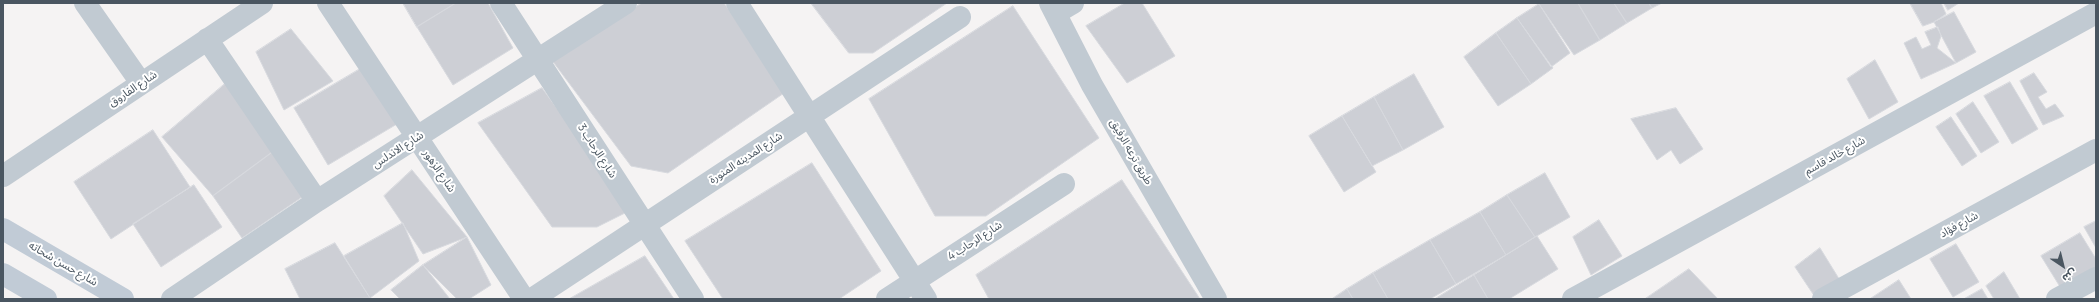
<!DOCTYPE html>
<meta charset="utf-8">
<style>
body{margin:0}
#map{position:relative;width:2099px;height:302px;overflow:hidden;background:#f5f3f3;font-family:Manrope,"Noto Sans Arabic",sans-serif}
canvas{display:block}
.frame{position:absolute;inset:0;border:4px solid #4a5661;pointer-events:none}
.north{position:absolute;left:2043px;top:246px;width:40px;height:40px;-webkit-text-stroke:3px #fff;paint-order:stroke;rotate:145deg;font-size:11px;font-weight:700;line-height:16px;text-align:center;color:#4a5661}
.north::after{content:'';display:block;margin:auto;width:14px;height:18px;background:#4a5661;clip-path:polygon(50% 0,100% 100%,50% 72%,0 100%)}
</style>
<div id="map">
<canvas width="2099" height="302"></canvas>
<div class="frame"></div>
<div class="north">ش</div>
</div>
<script>
const c = document.querySelector('canvas').getContext('2d');
c.lineJoin = 'round';
function fill(path, color) {
  c.fillStyle = color;
  c.fill(path, 'evenodd');
}
function trace(path, color, width, dash) {
  c.strokeStyle = color;
  c.lineWidth = width;
  c.lineCap = dash ? 'butt' : 'round';
  c.setLineDash(dash || []);
  c.stroke(path);
}
function write(font, color, halo, rows, align = 'center') {
  c.font = font + ' Manrope,"Noto Sans Arabic",sans-serif';
  c.lineWidth = 4;
  c.setLineDash([]);
  c.textBaseline = 'middle';
  c.strokeStyle = halo;
  c.fillStyle = color;
  for (const [text, x, y, turn = 0] of rows) {
    c.save();
    c.translate(x, y);
    c.rotate((+turn || 0) * Math.PI / 180);
    c.textAlign = isNaN(turn) ? turn : align;
    if (halo) c.strokeText(text, 0, 0);
    c.fillText(text, 0, 0);
    c.restore();
  }
}
const building = new Path2D(`
 M403 3H456L417 27Z
 M456 3H488L513 48 453 85 417 27Z
 M642 3H724L787 91 668 173 631 166 551 59Z
 M811 3H947L873 53H849Z
 M1125 3H1142L1175 56 1127 83 1086 26Z
 M1541 3H1578L1600 40 1574 55 1539 4Z
 M1578 3H1614L1627 23 1600 40Z
 M1614 3H1649L1652 8 1627 23Z
 M1649 3H1662L1652 8Z
 M1910 3H1941L1946 14 1934 22 1923 26Z
 M1944 3H1959L1948 10Z
 M1539 4 1570 53 1551 67 1517 18Z
 M1013 6 1099 138 986 216H935L869 99Z
 M1954 12 1976 52 1956 63 1934 22Z
 M1517 18 1553 68 1531 84 1496 33Z
 M1938 27 1941 36 1937 48 1956 63 1921 79 1904 43 1916 37 1922 49 1931 45 1925 32Z
 M291 29 333 81 284 110 256 52Z
 M1496 33 1531 84 1498 106 1464 57Z
 M1875 60 1898 102 1869 119 1847 79Z
 M360 69 397 124 328 165 294 108Z
 M2034 73 2047 92 2038 97 2046 109 2055 104 2064 116 2043 125 2020 81Z
 M1414 74 1444 127 1403 150 1374 97Z
 M2010 82 2038 129 2012 144 1984 96Z
 M226 83 274 151 213 196 162 137Z
 M542 88 631 210 597 227H552L478 123Z
 M1374 97 1403 150 1372 166 1342 116Z
 M1973 102 1999 142 1981 153 1956 114Z
 M1676 108 1703 149 1680 164 1671 150 1657 160 1631 119Z
 M1342 116 1376 172 1344 192 1309 136Z
 M1951 117 1977 156 1962 166 1936 127Z
 M153 130 190 187 111 239 74 182Z
 M274 151 305 195 242 238 213 196Z
 M812 163 881 271 839 299H723L685 241Z
 M412 170 467 237 423 254 384 196Z
 M1545 173 1570 217 1535 237 1507 195Z
 M1122 180 1200 299H989L976 275Z
 M194 185 222 227 161 267 133 224Z
 M1507 195 1535 237 1506 255 1480 212Z
 M1480 212 1506 255 1456 284 1430 240Z
 M1599 220 1622 256 1591 275 1573 237Z
 M2096 221V248L2084 227Z
 M403 223 419 261 370 298 344 256Z
 M2080 233 2096 259V270L2062 290 2041 256Z
 M1537 236 1558 269 1509 299H1488L1474 275Z
 M467 237 491 285 469 299H457L423 265Z
 M1430 240 1456 284 1430 299H1388L1373 273Z
 M335 243 370 298 300 299 285 269Z
 M1956 244 1979 282 1953 297 1930 259Z
 M1820 248 1841 282 1815 297 1795 267Z
 M645 256 674 299 571 298Z
 M423 265 450 299H400L391 290Z
 M1689 269 1718 299H1645Z
 M2004 272 2020 299H1994L1986 286Z
 M1373 273 1388 299H1353L1347 289Z
 M1474 275 1488 299H1435Z
 M1899 280 1911 299H1870Z
 M1347 289 1353 299H1332Z
 M1982 289 1988 299H1964Z`);
fill(building, '#cdcfd5');
trace(building, '#d7d9de', 1);
trace(new Path2D(`
 M85 3 141 83
 M328 3 524 299
 M501 3 693 299
 M737 3 926 299
 M1050 3 1092 85 1216 299
 M1056 13 1073 3
 M207 39 317 201
 M3 176 262 3
 M172 299 317 201 626 3
 M532 299 960 17
 M887 299 1064 184
 M1573 299 2096 13
 M1823 299 2096 150
 M2057 299 2096 278`), '#c1cad2', 22);
trace(new Path2D(`
 M3 229 123 299
 M3 274 46 299`), '#c1cbd6', 22);
write('11px', '#4a5661', '#fff', [
 ["شارع الفاروق",133,89,-34],
 ["شارع الاندلس",398,150,-33],
 ["شارع الرحاب 3",597,151,57],
 ["طريق ترعه الرفيق",1131,152,60],
 ["شارع خالد قاسم",1835,156,-29],
 ["شارع المدينه المنورة",746,158,-33],
 ["شارع الزهور",439,171,56],
 ["شارع فؤاد",1959,225,-29],
 ["شارع الرحاب 4",975,241,-33],
 ["شارع حسن شحاته",63,264,30]
]);
</script>
